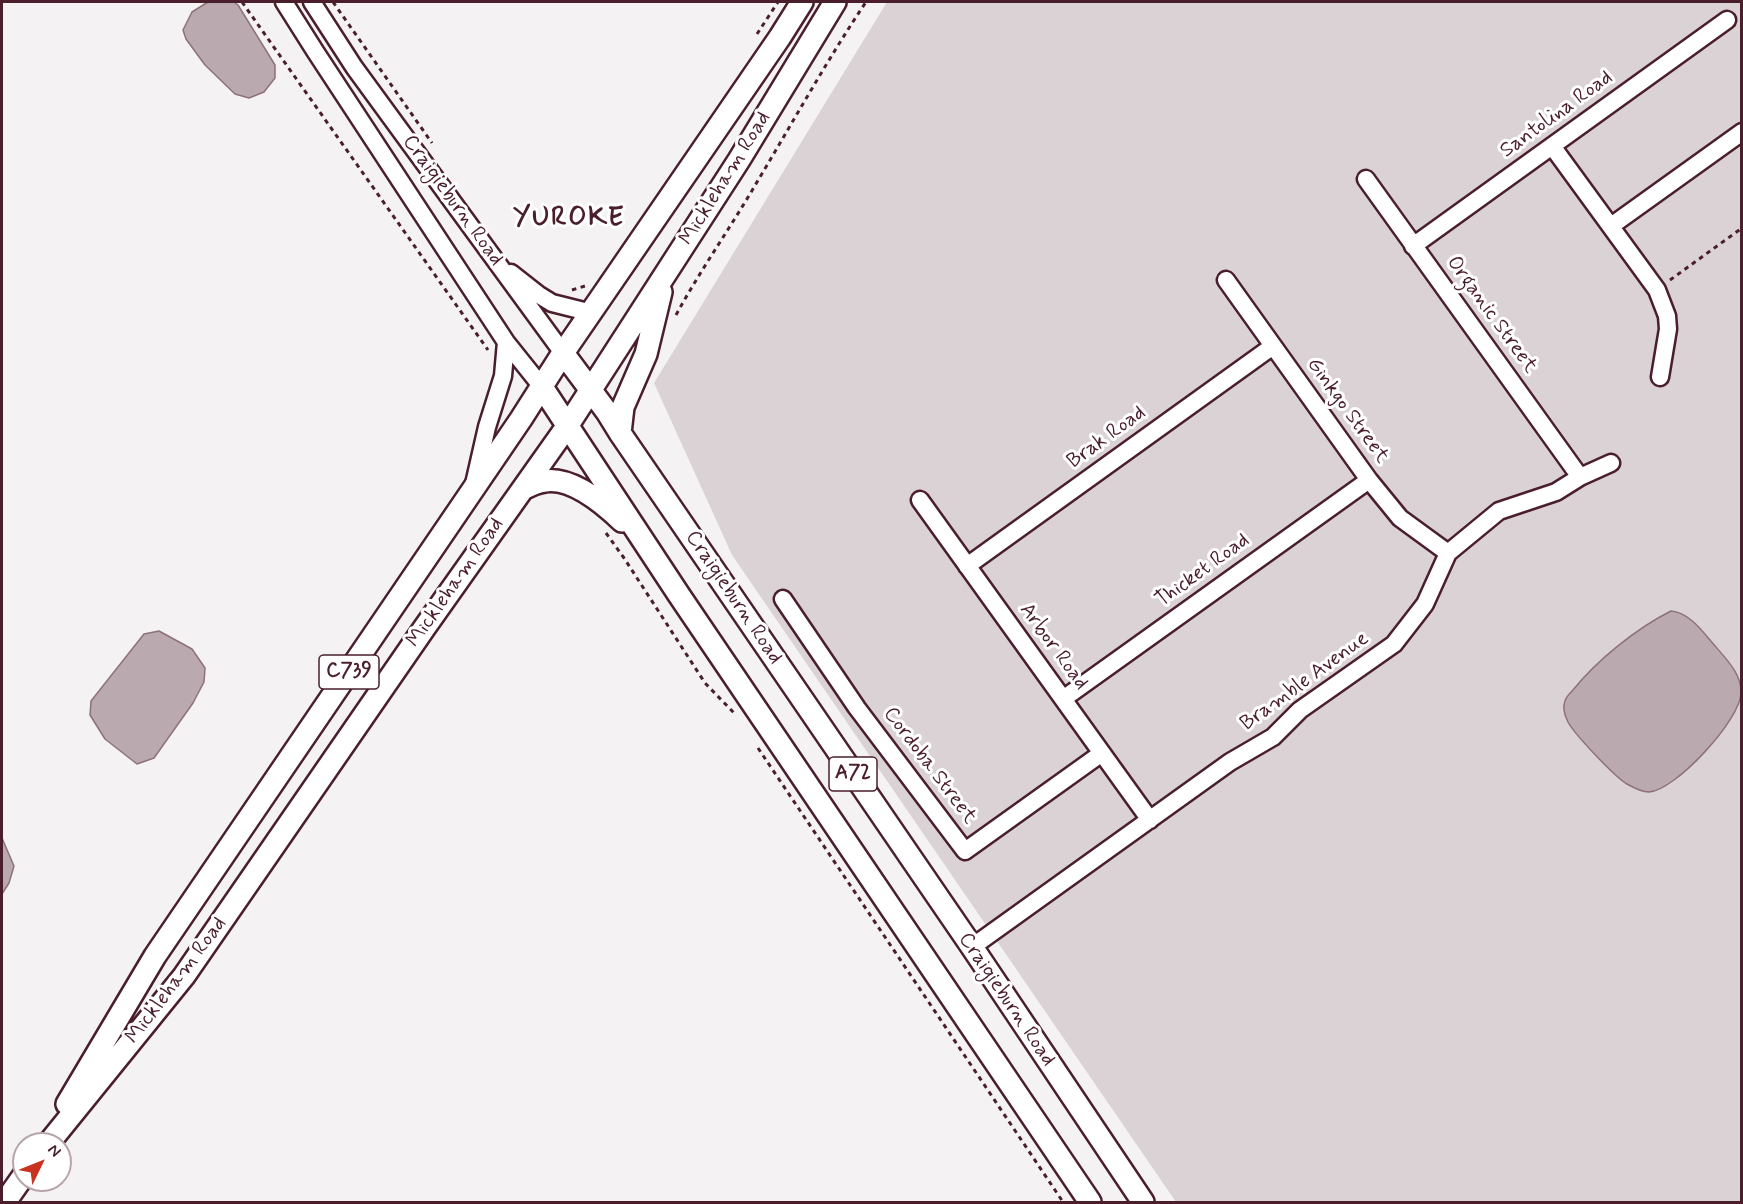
<!DOCTYPE html>
<style>
body{margin:0}
#map{position:relative;width:1743px;height:1204px;overflow:hidden;background:#f4f2f2;font-family:Mynerve,sans-serif}
canvas{display:block}
.frame{position:absolute;inset:0;border:3px solid #4a1f2b;pointer-events:none}
.north{position:absolute;left:12px;top:1132px;width:60px;height:60px;box-sizing:border-box;background:#fff;border:2px solid #b7a5aa;border-radius:50%;rotate:47deg;font-size:16px;font-weight:700;line-height:24px;text-align:center;color:#4a1f2b}
.north::after{content:'';display:block;margin:auto;width:21px;height:27px;background:#c8321e;clip-path:polygon(50% 0,100% 100%,50% 72%,0 100%)}
</style>
<div id="map">
<canvas width="1743" height="1204"></canvas>
<div class="frame"></div>
<div class="north">N</div>
</div>
<script>
const c = document.querySelector('canvas').getContext('2d');
c.lineJoin = 'round';
function fill(path, color) {
  c.fillStyle = color;
  c.fill(path, 'evenodd');
}
function trace(path, color, width, dash) {
  c.strokeStyle = color;
  c.lineWidth = width;
  c.lineCap = dash ? 'butt' : 'round';
  c.setLineDash(dash || []);
  c.stroke(path);
}
function write(font, color, halo, rows, align = 'center') {
  c.font = font + ' Mynerve,sans-serif';
  c.lineWidth = 6;
  c.setLineDash([]);
  c.textBaseline = 'middle';
  c.strokeStyle = halo;
  c.fillStyle = color;
  for (const [text, x, y, turn = 0] of rows) {
    c.save();
    c.translate(x, y);
    c.rotate((+turn || 0) * Math.PI / 180);
    c.textAlign = isNaN(turn) ? turn : align;
    if (halo) c.strokeText(text, 0, 0);
    c.fillText(text, 0, 0);
    c.restore();
  }
}
fill(new Path2D(`
 M887 2H1741V1202H1176L732 555 654 383Z`), '#dbd2d5');
const water = new Path2D(`
 M208 2H234L238 5 275 65V78L264 92 249 98 235 94 205 65 186 39 183 30 192 12Z
 M1671 611C1687 612 1700 628 1710 640 1722 655 1742 672 1741 693 1741 719 1675 791 1649 792 1641 792 1634 788 1627 784 1615 777 1575 735 1568 722 1565 716 1562 708 1565 701 1566 697 1570 693 1573 690 1597 660 1637 628 1671 611Z
 M159 631 192 649 205 668 204 682 193 703 154 758 137 764 105 739 90 715 91 701 144 634Z
 M2 838 14 866 9 883 2 894Z`);
fill(water, '#baa9ae');
trace(water, '#8d727a', 1.5);
const minor = new Path2D(`
 M284 2 315 51 506 342 542 387
 M312 2 354 67 563 353
 M1552 146 1657 290 1667 316 1668 329 1660 377
 M1366 179 1580 477
 M1611 226 1742 132
 M1413 246 1727 20
 M511 273 539 295 552 303 592 313
 M1226 280 1369 480 1400 518 1448 553
 M474 484 487 427 503 376 506 342
 M920 500 1150 820
 M967 566 1273 346
 M783 599 857 708 965 851 1102 753
 M1063 699 1369 480
 M972 947 1230 762 1273 737 1300 710 1394 644 1425 604 1448 553 1499 511 1556 492 1580 477 1611 463`);
const major = new Path2D(`
 M563 353 607 412 620 433 972 947 1143 1202
 M542 387 679 595 1090 1202
 M620 433 623 407 646 354 661 292
 M523 489C530 485 537 482 545 481 572 477 604 504 622 521
 M67 1104 155 956 521 419 563 353 780 37 802 2
 M48 1144 184 976 425 627 568 425 739 160 835 2
 M5 1202 24 1175`);
trace(minor, '#4a1f2b', 21);
trace(major, '#4a1f2b', 26);
trace(new Path2D(`
 M242 2 488 350
 M333 2 432 143
 M757 34 778 2
 M1670 280 1742 228
 M572 290 585 286
 M676 315C701 269 731 227 757 182 793 122 827 60 866 2
 M606 533 624 558 705 683 734 713
 M758 748 1063 1202`), '#4a1f2b', 3, [4.5, 4.5]);
trace(minor, '#fff', 16);
trace(major, '#fff', 21);
for (const [x, y, w] of [
 [349,672,60],
 [853,774,48]
]) {
  const box = new Path2D();
  box.roundRect(x - w / 2, y - 17, w, 34, 4.5);
  c.fillStyle = '#fff';
  c.fill(box);
  trace(box, '#4a1f2b', 1.5);
}
write('bold 20px', '#4a1f2b', null, [
 ["C739",349,672],
 ["A72",853,774]
]);
write('21px', '#4a1f2b', '#fff', [
 ["Santolina Road",1557,115,-36],
 ["Mickleham Road",726,179,-58],
 ["Craigieburn Road",452,201,54],
 ["Organic Street",1491,315,54],
 ["Ginkgo Street",1347,411,54],
 ["Brak Road",1107,438,-36],
 ["Thicket Road",1203,571,-36],
 ["Mickleham Road",456,583,-55],
 ["Craigieburn Road",733,598,56],
 ["Arbor Road",1053,647,54],
 ["Bramble Avenue",1305,682,-36],
 ["Cordoba Street",929,766,53],
 ["Mickleham Road",177,981,-53],
 ["Craigieburn Road",1006,1000,56]
]);
c.letterSpacing = '1.5px';
write('bold 27px', '#4a1f2b', '#fff', [
 ["YUROKE",569,219]
]);
c.letterSpacing = '0px';
</script>
